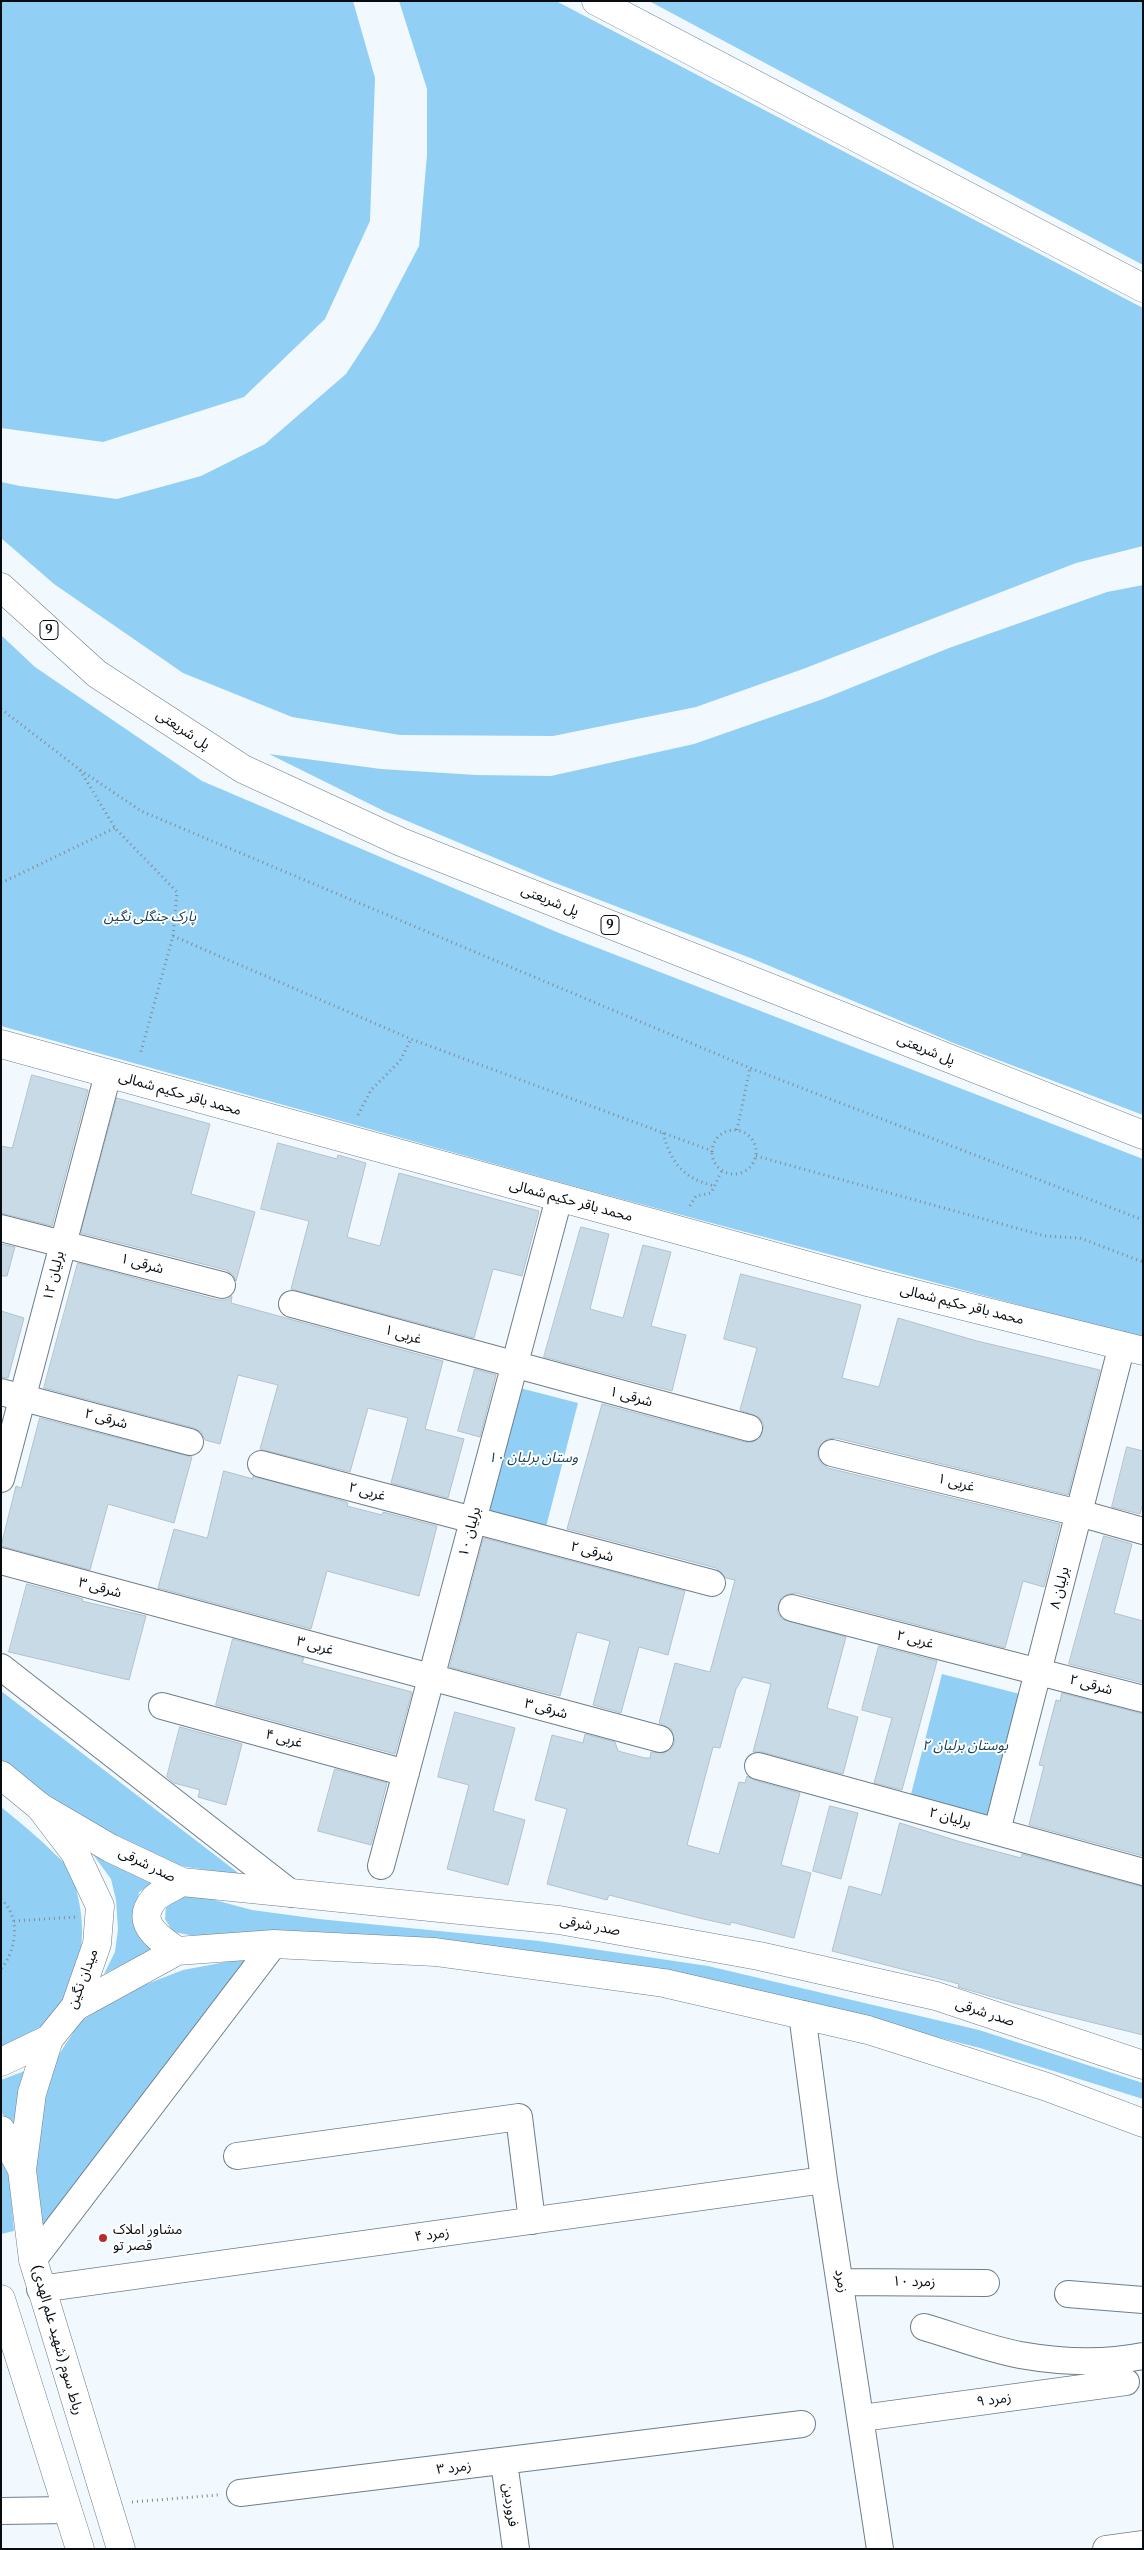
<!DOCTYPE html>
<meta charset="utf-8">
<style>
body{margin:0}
#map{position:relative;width:1144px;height:2550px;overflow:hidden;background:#f2f9fe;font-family:Merriweather,serif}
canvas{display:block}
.frame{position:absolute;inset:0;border:2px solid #060c10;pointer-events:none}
</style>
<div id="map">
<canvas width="1144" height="2550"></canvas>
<div class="frame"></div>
</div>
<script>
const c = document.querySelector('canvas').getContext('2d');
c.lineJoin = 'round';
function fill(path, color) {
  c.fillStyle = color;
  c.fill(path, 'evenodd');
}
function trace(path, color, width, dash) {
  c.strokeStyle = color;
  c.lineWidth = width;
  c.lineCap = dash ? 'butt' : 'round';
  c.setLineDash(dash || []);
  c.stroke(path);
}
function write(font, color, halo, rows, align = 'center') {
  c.font = font + ' Merriweather,"Noto Sans Arabic",serif';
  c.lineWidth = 4;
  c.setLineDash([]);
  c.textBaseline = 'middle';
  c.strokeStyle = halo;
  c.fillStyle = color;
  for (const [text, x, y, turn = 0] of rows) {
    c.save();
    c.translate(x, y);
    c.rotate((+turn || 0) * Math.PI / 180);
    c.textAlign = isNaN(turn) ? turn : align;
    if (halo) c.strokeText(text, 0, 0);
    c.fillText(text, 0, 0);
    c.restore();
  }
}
fill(new Path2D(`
 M1 1H353L375 78 370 221 325 319 244 397 103 442 1 428Z
 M399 1H556L1143 308V546L1076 563 803 669 696 707 553 736 400 735 292 717 183 673 54 584 1 538V482L20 486 117 499 201 476 265 444 346 374 376 328 419 246 427 155V89Z
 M649 1H1143V265Z
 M1143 585V1115L956 1044 753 959 545 879 386 812 269 754 381 769 477 775 551 776 694 744 823 699 949 648 1107 592Z
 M1 635 35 667 202 781 559 933 1143 1159V1338L584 1189 1 1026Z
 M520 1388 578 1403 546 1527 489 1513Z
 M942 1674 1020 1694 989 1818 910 1798Z
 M1 1691 241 1875 180 1866 86 1821 1 1762Z
 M1 1807C21 1823 40 1839 58 1857 62 1861 69 1866 72 1871 75 1878 76 1889 78 1897 93 1961 66 2030 1 2052Z
 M92 1853 153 1884 139 1892C136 1913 137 1933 151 1950L104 1974 115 1952 118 1929 116 1900 111 1879Z
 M196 1895 252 1910 319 1919 539 1941 708 1966 979 2030 1143 2083V2099L980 2048 780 1997 265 1932 195 1936 173 1932 165 1919 166 1906 181 1897Z
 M247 1958 39 2234 34 2169 40 2119 56 2059 80 2022 121 1994 183 1970Z
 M30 2069 19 2089 16 2131 1 2112V2080Z
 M1 2144 8 2160 14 2231 1 2234Z`), '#92cff5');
const building = new Path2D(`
 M32 1075 88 1090 52 1226 1 1213V1146L12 1148Z
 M117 1098 210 1124 191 1194 255 1212 236 1281 233 1275 226 1270 81 1233Z
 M278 1143 337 1159 338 1155 366 1163 347 1237 380 1246 399 1173 539 1211 522 1276 493 1269 474 1338 291 1289 309 1221 261 1209Z
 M581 1227 609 1234 590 1309 623 1318 643 1245 671 1252 651 1326 686 1335 672 1391 544 1357Z
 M1 1244 15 1247 7 1276H1Z
 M78 1263 218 1300H226L232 1296 231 1303 443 1361 425 1429 464 1439 448 1498 391 1483 408 1418 368 1408 350 1472 260 1449 278 1385 238 1375 220 1444 205 1440 201 1432 194 1428 44 1388Z
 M741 1274 861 1305 842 1378 879 1387 898 1318 977 1341 1100 1370 1068 1495 836 1438 827 1439 818 1449V1458L822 1464 828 1468 1060 1524 1044 1587 1023 1581 1005 1648 796 1593 788 1594 781 1598 777 1612 782 1619 846 1637 827 1708 858 1717 843 1774 762 1752H753L771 1684 743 1677 736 1689 720 1748 713 1747 687 1845 719 1854 739 1782 745 1783 747 1776 754 1780 800 1793 781 1865 811 1873 794 1938 731 1922 730 1925 699 1918 609 1895 607 1900 547 1884 567 1809 535 1800 552 1735 583 1743 585 1734 615 1742 618 1751 645 1758H650L651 1752 664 1753 671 1749 675 1742 671 1729 659 1723 675 1663 710 1672 735 1580 726 1578 716 1568 567 1529 602 1404 745 1442H753L760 1438 764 1425 760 1418 740 1410 757 1348 724 1339Z
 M1 1311 24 1318 8 1378 1 1377Z
 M475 1369 496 1375 480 1437 458 1431Z
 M40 1418 192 1457 174 1523 108 1504 90 1570 1 1546 16 1486 21 1488Z
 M1127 1447 1143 1451V1503L1140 1514 1112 1507Z
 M224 1471 253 1479V1476L343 1501 348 1503 347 1506 382 1515 383 1512 437 1526 419 1596 327 1571 311 1629 158 1588 174 1529 207 1538Z
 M1104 1536 1132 1544 1114 1613 1143 1621V1683L1069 1664Z
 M484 1538 685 1591 668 1655 639 1647 621 1713 593 1705 610 1641 577 1632 560 1696 450 1667Z
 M27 1584 83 1599 82 1601 146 1616 129 1680 9 1652Z
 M233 1639 304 1658 302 1663 412 1692 395 1754 216 1705Z
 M879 1646 937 1661 902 1790 874 1783 892 1718 862 1710Z
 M1062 1693 1143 1714V1856L1029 1825 1044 1766 1039 1765 1056 1700 1060 1701Z
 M455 1712 515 1728 493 1811 525 1820 508 1885 447 1869 469 1785 438 1777Z
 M180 1727 242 1744 226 1805 198 1797 200 1790 174 1783 167 1777Z
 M335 1769 387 1783 371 1845 318 1831Z
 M830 1806 858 1813 841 1879 813 1871Z
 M900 1823 961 1842 1021 1858 1022 1854 1143 1887V2035L1017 2004 958 1987 959 1984 832 1951 849 1886 881 1895Z`);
fill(building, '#c7dae6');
trace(building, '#b0c2ce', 1);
const minor = new Path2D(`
 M1 1228 222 1285
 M292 1304 749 1428
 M1 1392 190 1442
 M832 1453 1079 1513 1143 1531
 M261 1464 712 1583
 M1 1479 108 1074
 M1 1561 660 1739
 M792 1608 1143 1699
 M1 1667 292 1894
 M162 1706 406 1773
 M758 1766 1143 1872
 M997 1831 1122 1345
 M381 1866 559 1198
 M802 2014 824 2180 880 2549
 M237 2156 519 2117 532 2221
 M33 2260 274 1944
 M841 2282 986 2283
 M40 2289 824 2180
 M1068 2294 1143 2300
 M924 2327C955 2336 988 2349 1020 2355 1060 2362 1103 2364 1143 2356
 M862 2418 1126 2382
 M504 2462 516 2549
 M240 2493 802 2424
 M1 2511 68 2510
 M1106 2549 1143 2544`);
const tertiary = new Path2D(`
 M1 1044 871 1283 1143 1351
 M40 1807 110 1848 182 1882 559 1920 759 1956 936 1996 1143 2065
 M177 1951C159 1938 133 1923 155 1898 161 1892 174 1887 182 1882
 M75 2007 177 1951 274 1944 435 1952 664 1983 868 2030 1047 2087 1143 2123`);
const secondary = new Path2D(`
 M1 1775 40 1807 75 1853 100 1906 97 1944 75 2007 49 2039 1 2062
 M49 2039 32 2093 22 2170 33 2260 121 2549
 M1 2130 22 2170
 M1 2299 80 2549`);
const primary = new Path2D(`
 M596 1 1143 288
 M1 587 97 674 243 769 401 842 1143 1135`);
trace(minor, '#6d7e89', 28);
trace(tertiary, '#6d7e89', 29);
trace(secondary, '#6d7e89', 29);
trace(primary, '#6d7e89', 29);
trace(new Path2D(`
 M1 709 79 769 141 811 750 1068 1143 1220
 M80 770 115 828 177 892 173 936 140 1055
 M1 883 115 828
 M173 936 411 1039 712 1151
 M358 1115 371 1090 400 1061 411 1039
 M737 1130 750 1068
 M712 1152a22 22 0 1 1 44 0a22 22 0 1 1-44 0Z
 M663 1133C671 1163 683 1178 714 1186
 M756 1156 1045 1236 1080 1238 1143 1262
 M690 1206 696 1196 711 1193 722 1170
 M1 1899C21 1917 17 1949 1 1969
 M14 1921 76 1917
 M132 2502 218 2495`), '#838a8f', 3, [1, 4]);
trace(minor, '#fff', 26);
trace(tertiary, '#fff', 28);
trace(secondary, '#fff', 28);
trace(primary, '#fff', 28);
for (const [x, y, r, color] of [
 [103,2238,5,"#b92a2b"]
]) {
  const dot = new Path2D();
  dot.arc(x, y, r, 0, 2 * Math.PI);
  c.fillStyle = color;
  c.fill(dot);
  trace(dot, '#fff', 2);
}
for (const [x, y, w] of [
 [49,630,18],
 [610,925,18]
]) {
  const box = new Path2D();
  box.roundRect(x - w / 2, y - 9.5, w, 19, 4);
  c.fillStyle = '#fff';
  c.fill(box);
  trace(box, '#060c10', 1);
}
write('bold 12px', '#060c10', null, [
 ["9",49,630],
 ["9",610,925]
]);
write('14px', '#060c10', '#fff', [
 ["پل شریعتی",183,730,33],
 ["پل شریعتی",550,901,22],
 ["پل شریعتی",926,1050,22],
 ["محمد باقر حکیم شمالی",180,1094,16],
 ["محمد باقر حکیم شمالی",571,1201,15],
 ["۱ شرقی",142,1264,15],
 ["برلیان ۱۲",54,1276,-76],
 ["محمد باقر حکیم شمالی",962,1305,14],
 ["۱ غربی",403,1335,16],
 ["۱ شرقی",631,1397,15],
 ["۲ شرقی",106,1419,15],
 ["۱ غربی",956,1483,14],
 ["۲ غربی",367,1492,15],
 ["برلیان ۱۰",470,1532,-75],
 ["۲ شرقی",592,1552,15],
 ["۳ شرقی",100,1588,15],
 ["برلیان ۸",1060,1588,-76],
 ["۲ غربی",915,1640,14],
 ["۳ غربی",315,1646,15],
 ["۲ شرقی",1091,1685,15],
 ["۳ شرقی",546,1709,15],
 ["۴ غربی",284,1739,15],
 ["برلیان ۲",950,1818,15],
 ["صدر شرقی",147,1865,26],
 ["صدر شرقی",590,1926,10],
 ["میدان نگین",83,1979,-69],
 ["صدر شرقی",985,2013,18],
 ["زمرد ۴",432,2235,-8],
 ["زمرد",841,2281,81],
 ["زمرد ۱۰",914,2282,1],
 ["رباط سوم (شهید علم الهدی)",57,2340,74],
 ["زمرد ۹",994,2400,-8],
 ["زمرد ۳",454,2468,-7],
 ["فروردین",510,2505,82]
]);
write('italic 14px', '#184056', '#fff', [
 ["پارک جنگلی نگین",150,917],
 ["وستان برلیان ۱۰",533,1458],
 ["بوستان برلیان ۲",965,1746]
]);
write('14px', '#060c10', '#fff', [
 ["مشاور املاک",113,2230],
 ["قصر تو",113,2246]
], 'left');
</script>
